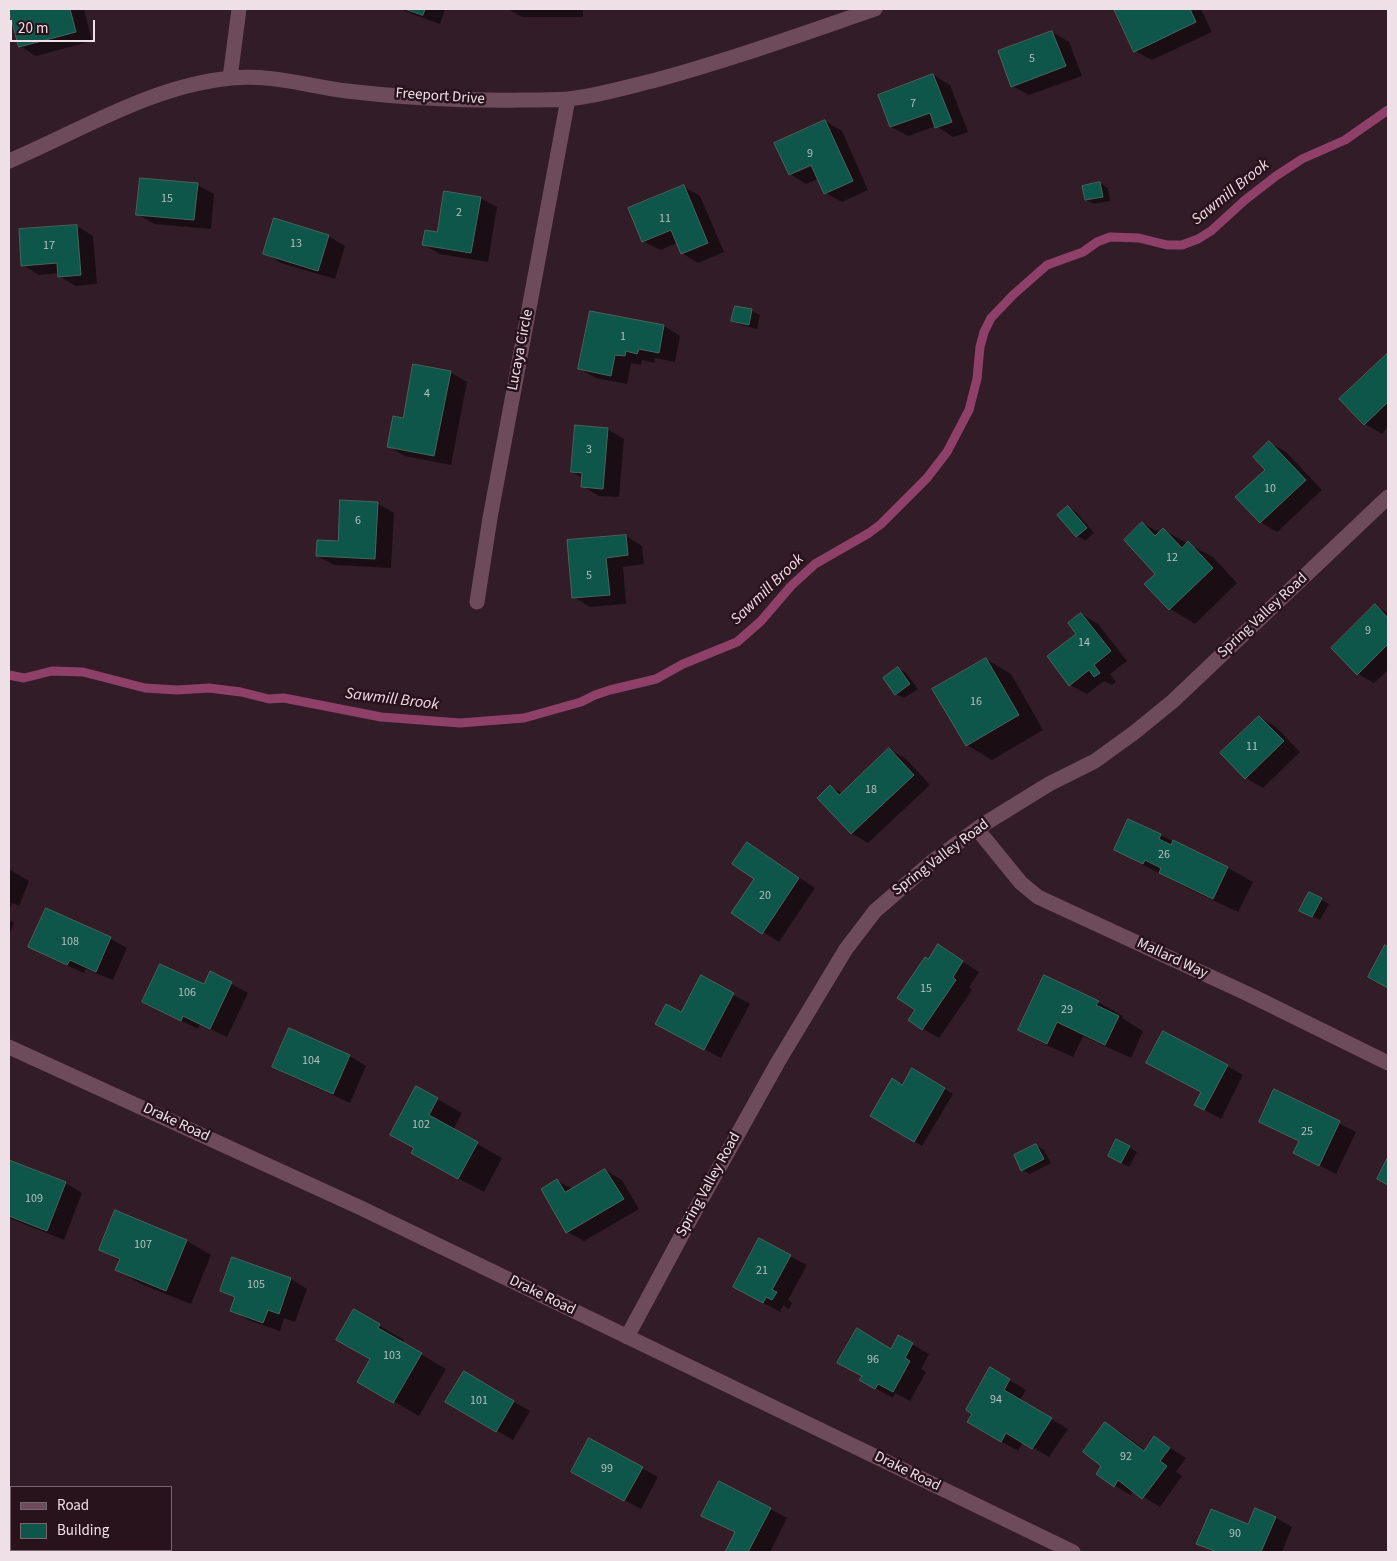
<!DOCTYPE html>
<style>
body{margin:0}
#map{position:relative;width:1397px;height:1561px;overflow:hidden;background:#321c27;font-family:"Source Sans 3",sans-serif}
canvas{display:block}
.frame{position:absolute;inset:0;border:10px solid #efe0e7;pointer-events:none}
.legend{position:absolute;left:10px;top:1486px;width:162px;height:65px;box-sizing:border-box;background:#28131d;border:1px solid #78656e;margin:0;padding:6px 9px;list-style:none;font-size:15px;color:#efe0e7}
.legend li{display:flex;align-items:center;gap:10px;height:25px}
.legend b{width:25px;border:1px solid #78656e}
.scale{position:absolute;left:10px;top:20px;width:85px;height:22px;box-sizing:border-box;border:2px solid #efe0e7;border-top:0;padding-left:6px;font-size:15px;line-height:18px;white-space:nowrap;color:#efe0e7;-webkit-text-stroke:4px #28131d;paint-order:stroke}
</style>
<div id="map">
<canvas width="1397" height="1561"></canvas>
<div class="frame"></div>
<ul class="legend">
<li><b style="height:6px;background:#6e4b5b"></b>Road</li>
<li><b style="height:14px;background:#0e5649"></b>Building</li>
</ul>
<div class="scale">20 m</div>
</div>
<script>
const c = document.querySelector('canvas').getContext('2d');
c.lineJoin = 'round';
function fill(path, color) {
  c.fillStyle = color;
  c.fill(path, 'evenodd');
}
function trace(path, color, width, dash) {
  c.strokeStyle = color;
  c.lineWidth = width;
  c.lineCap = dash ? 'butt' : 'round';
  c.setLineDash(dash || []);
  c.stroke(path);
}
function write(font, color, halo, rows, align = 'center') {
  c.font = font + ' "Source Sans 3",sans-serif';
  c.lineWidth = 5;
  c.setLineDash([]);
  c.textBaseline = 'middle';
  c.strokeStyle = halo;
  c.fillStyle = color;
  for (const [text, x, y, turn = 0] of rows) {
    c.save();
    c.translate(x, y);
    c.rotate((+turn || 0) * Math.PI / 180);
    c.textAlign = isNaN(turn) ? turn : align;
    if (halo) c.strokeText(text, 0, 0);
    c.fillText(text, 0, 0);
    c.restore();
  }
}
fill(new Path2D(`
 M10 9H84L92 41 36 56 20 46Z
 M399 9H445L440 24Z
 M508 9H583V17H522Z
 M1115 9H1201L1212 32 1152 60 1135 51Z
 M1052 32 1069 42 1082 76 1029 95 1012 86Z
 M933 75 950 85 968 132 953 137 936 126 908 136 891 127 879 96Z
 M825 121 842 131 868 190 842 202 825 193 818 179 806 184 790 174ZM816 162 817 164 798 172V170Z
 M1100 183 1108 188 1110 201 1094 204 1086 200Z
 M197 185 214 194 211 229 154 224 138 214Z
 M684 187 700 196 724 252 698 263 682 253 677 243 660 250 643 241Z
 M480 198 497 207 488 262 440 254 424 245Z
 M77 226 93 236 97 284 76 286 59 276V273L39 275 23 265Z
 M328 236 345 246 335 279 281 263 265 253Z
 M736 307 752 311 760 315 757 329 741 325 733 321Z
 M664 326 680 336 675 362 655 358 654 363 642 360 641 365 631 363 627 384 596 378 580 369Z
 M1387 356H1388V427L1382 434 1365 424 1341 399Z
 M450 372 467 382 451 465 405 456 388 446 404 420Z
 M607 429 624 439 619 497 599 496 582 486 583 478 572 472Z
 M1270 443 1286 452 1322 490 1277 532 1260 522Z
 M377 503 394 513 391 568 334 565 317 556 339 542Z
 M1068 507 1076 512 1094 533 1085 541 1077 536Z
 M1143 523 1160 533 1163 530 1213 557 1237 583 1195 624 1170 609 1146 584 1157 574Z
 M626 536 642 546 644 564 623 567 626 604 590 607 574 597 569 541Z
 M1375 606 1388 613V670L1374 683 1358 674Z
 M1081 614 1098 624 1127 661 1110 674 1116 682 1112 685 1104 681 1087 694 1070 685Z
 M986 659 1011 674 1043 730 992 760 967 745Z
 M898 668 906 673 918 689 904 698 896 694Z
 M1259 717 1276 727 1300 752 1263 788 1246 778 1222 753Z
 M889 749 906 759 930 785 868 843 851 833 831 787 842 793Z
 M1160 835 1228 868 1253 882 1238 912 1185 887 1115 850Z
 M763 853 815 888 779 942 733 913 756 879Z
 M9 869 29 881 19 906 12 903 9 912Z
 M1310 893 1329 904 1320 920 1309 915Z
 M47 909 111 939 127 948 113 980 86 969 84 973 46 956 30 946Z
 M9 920 14 923 9 935Z
 M939 946 979 972 969 987 972 990 939 1038 923 1029 916 1010 929 960Z
 M211 973 248 993 227 1037 200 1024 198 1029 143 1002 204 986Z
 M701 977 750 1004 721 1058 674 1033 682 1013Z
 M1098 1002 1123 1016 1122 1018 1143 1031 1131 1058 1083 1036 1073 1057 1044 1044 1019 1029Z
 M350 1056 366 1066 350 1103 290 1076 274 1067Z
 M1227 1066 1243 1075 1221 1119 1196 1105Z
 M912 1070 953 1094 922 1146 871 1116 903 1086Z
 M1275 1091 1356 1132 1336 1174 1295 1153 1300 1142 1260 1121Z
 M437 1099 462 1113 453 1130 502 1158 484 1192 437 1167 415 1148 391 1135Z
 M1036 1145 1044 1150 1051 1163 1030 1174 1022 1170Z
 M1129 1147 1137 1152 1129 1167 1109 1156Z
 M9 1161 66 1183 82 1193 64 1240 9 1218Z
 M605 1170 622 1180 639 1209 584 1241 567 1232 557 1181 573 1189Z
 M187 1241 211 1255 191 1304 141 1284 116 1269 120 1261 100 1250Z
 M790 1256 807 1265 788 1300 792 1303 789 1309 783 1305 780 1312 751 1296Z
 M233 1258 291 1279 307 1289 295 1322 284 1318 280 1331 248 1320 232 1310 236 1299 222 1290Z
 M354 1311 404 1340 402 1343 446 1369 419 1416 359 1381 371 1359Z
 M899 1337 929 1354 921 1369 926 1372 910 1401 895 1393 893 1398 861 1380 891 1350Z
 M991 1369 1026 1390 1020 1400 1068 1429 1049 1457 1023 1442 1018 1451 968 1422 973 1413Z
 M464 1373 530 1411 513 1440 447 1402Z
 M1106 1424 1122 1433 1145 1450 1155 1438 1186 1458 1176 1472 1182 1476 1160 1507 1134 1491 1131 1495 1115 1486 1103 1465Z
 M642 1468 658 1477 641 1509 589 1481Z
 M770 1509 787 1518 770 1552H726L736 1533 703 1515Z
 M1276 1518 1292 1527 1282 1552H1213L1198 1543Z
 M40 1550H141L142 1552H35Z`), '#0007');
trace(new Path2D(`
 M9 675 24 678 52 671 83 672 145 688 177 690 209 688 241 692 269 699 284 698 381 717 460 723 524 718 581 702 595 695 610 690 656 679 683 664 737 642 761 621 791 586 815 564 869 533 881 524 927 478 947 452 969 410 977 379 980 347 984 332 991 318 1013 295 1047 265 1083 252 1097 242 1110 237 1139 238 1167 245H1182L1198 239 1211 231 1245 200 1276 176 1302 159 1345 140 1388 110`), '#8e4069', 9);
const building = new Path2D(`
 M9 9H70L76 32 19 47Z
 M405 9H425L423 15Z
 M1114 9H1190L1196 22 1134 52Z
 M1052 31 1066 66 1011 87 998 51Z
 M933 74 952 122 935 128 930 113 890 127 878 95Z
 M825 120 853 181 824 194 811 165 789 175 774 143Z
 M140 178 198 183 194 220 136 215Z
 M1100 182 1103 197 1085 200 1082 186Z
 M684 185 708 243 681 254 671 230 642 242 628 208Z
 M444 191 481 197 471 253 422 245 425 230 437 232Z
 M274 218 329 235 318 271 263 254Z
 M77 225 81 275 58 277 57 263 21 266 19 229Z
 M735 306 752 309 749 325 731 321Z
 M590 311 664 325 659 353 639 349 637 354 626 351 625 356 615 355 611 376 578 369Z
 M1387 354 1388 356V402L1364 425 1339 399Z
 M413 364 451 371 434 456 387 447 393 416 403 418Z
 M575 425 608 428 603 489 581 487 582 473 571 472Z
 M1269 441 1306 480 1260 523 1235 497 1265 470 1253 457Z
 M340 500 378 502 375 559 316 556 317 540 338 541Z
 M1068 506 1087 528 1076 537 1057 515Z
 M1142 522 1155 536 1163 528 1182 548 1188 541 1213 568 1169 610 1144 584 1155 574 1124 540Z
 M626 535 628 555 606 558 610 595 572 598 567 540Z
 M1375 604 1388 618V644L1357 675 1331 648Z
 M1081 613 1111 651 1094 665 1100 673 1094 677 1089 670 1069 686 1047 656 1076 634 1068 623Z
 M986 658 1019 715 966 746 932 689Z
 M898 667 910 684 895 695 883 678Z
 M1259 716 1284 741 1245 779 1220 753Z
 M889 748 914 775 851 834 817 798 830 785 839 795Z
 M1128 819 1161 834 1159 839 1171 845 1173 840 1228 867 1213 899 1159 873 1161 868 1145 860 1143 864 1114 850Z
 M747 842 799 878 762 934 731 913 754 879 732 864Z
 M1309 892 1322 898 1312 917 1299 911Z
 M46 908 111 937 96 972 70 960 67 965 28 947Z
 M938 944 963 961 953 977 956 980 922 1030 908 1020 915 1010 897 998 925 957 928 959Z
 M1385 945 1388 947V988L1368 977Z
 M160 964 204 984 210 971 232 982 210 1029 183 1016 181 1021 142 1002Z
 M701 975 734 993 704 1050 655 1024 666 1004 681 1012Z
 M1044 975 1099 1001 1096 1005 1119 1016 1105 1045 1057 1022 1047 1044 1018 1030Z
 M289 1028 350 1055 333 1094 272 1067Z
 M1163 1031 1228 1065 1204 1110 1194 1105 1201 1092 1146 1063Z
 M912 1068 945 1088 914 1142 870 1116 892 1078 902 1085Z
 M416 1086 438 1098 429 1115 478 1142 458 1179 411 1153 414 1148 390 1135Z
 M1274 1089 1340 1121 1319 1166 1293 1153 1299 1141 1259 1122Z
 M1116 1139 1130 1146 1121 1163 1108 1156Z
 M1036 1144 1044 1159 1021 1171 1014 1155Z
 M1388 1157V1185L1377 1179Z
 M9 1160 66 1182 47 1231 9 1216Z
 M605 1169 624 1199 566 1233 541 1189 557 1179 565 1192Z
 M115 1210 187 1240 166 1291 115 1270 120 1259 99 1250Z
 M759 1238 791 1255 772 1290 777 1292 772 1300 766 1297 763 1303 733 1287Z
 M232 1257 291 1278 279 1314 268 1310 263 1323 230 1311 235 1297 220 1291Z
 M354 1309 380 1324 378 1328 422 1353 393 1403 357 1382 370 1359 336 1340Z
 M857 1328 891 1349 898 1335 913 1343 905 1358 910 1361 893 1392 878 1384 875 1389 859 1380 862 1376 837 1363Z
 M990 1367 1010 1379 1004 1390 1052 1418 1032 1449 1006 1433 1001 1442 967 1422 972 1414 966 1410Z
 M464 1371 514 1401 496 1432 445 1402Z
 M1105 1422 1144 1451 1154 1436 1170 1448 1160 1461 1167 1466 1142 1499 1118 1480 1114 1487 1096 1474 1101 1466 1083 1452Z
 M589 1438 643 1467 624 1501 571 1472Z
 M719 1481 771 1508 748 1552H725L735 1532 701 1516Z
 M1255 1508 1276 1517 1261 1552H1217L1196 1544 1211 1509 1248 1524Z
 M37 1550H114L109 1552H32Z`);
fill(building, '#0e5649');
trace(building, '#46655d', 1);
trace(new Path2D(`
 M230 78 239 9
 M9 161C82 130 151 86 231 78 271 74 308 86 347 91 405 98 465 101 523 100 538 100 553 100 568 99 597 96 627 87 656 80 730 60 802 34 875 9
 M477 602 490 518 568 99
 M977 829 1021 883 1038 897 1248 994 1388 1063
 M9 1047 361 1208 1073 1552
 M627 1337 691 1218 778 1062 846 949 875 911 933 861 981 826 1049 784 1095 761 1135 732 1173 701 1388 497`), '#6e4b5b', 15);
write('12px', '#b7bec0', null, [
 ["5",1032,59],
 ["7",913,104],
 ["9",810,154],
 ["15",167,199],
 ["2",459,213],
 ["11",665,219],
 ["13",296,244],
 ["17",49,246],
 ["1",623,337],
 ["4",427,394],
 ["3",589,450],
 ["10",1270,489],
 ["6",358,521],
 ["12",1172,558],
 ["5",589,576],
 ["9",1368,631],
 ["14",1084,643],
 ["16",976,702],
 ["11",1252,747],
 ["18",871,790],
 ["26",1164,855],
 ["20",765,896],
 ["108",70,942],
 ["15",926,989],
 ["106",187,993],
 ["29",1067,1010],
 ["104",311,1061],
 ["102",421,1125],
 ["25",1307,1132],
 ["109",34,1199],
 ["107",143,1245],
 ["21",762,1271],
 ["105",256,1285],
 ["103",392,1356],
 ["96",873,1360],
 ["94",996,1400],
 ["101",479,1401],
 ["92",1126,1457],
 ["99",607,1469],
 ["90",1235,1534]
]);
write('15px', '#efe0e7', '#28131d', [
 ["Freeport Drive",440,97,4],
 ["Lucaya Circle",521,350,-79],
 ["Spring Valley Road",1263,616,-43],
 ["Spring Valley Road",941,858,-37],
 ["Mallard Way",1172,959,25],
 ["Drake Road",176,1123,25],
 ["Spring Valley Road",709,1185,-61],
 ["Drake Road",542,1296,26],
 ["Drake Road",907,1472,26]
]);
write('italic 16px', '#f3dbe5', '#28131d', [
 ["Sawmill Brook",1231,193,-39],
 ["Sawmill Brook",768,590,-44],
 ["Sawmill Brook",392,700,7]
]);
</script>
